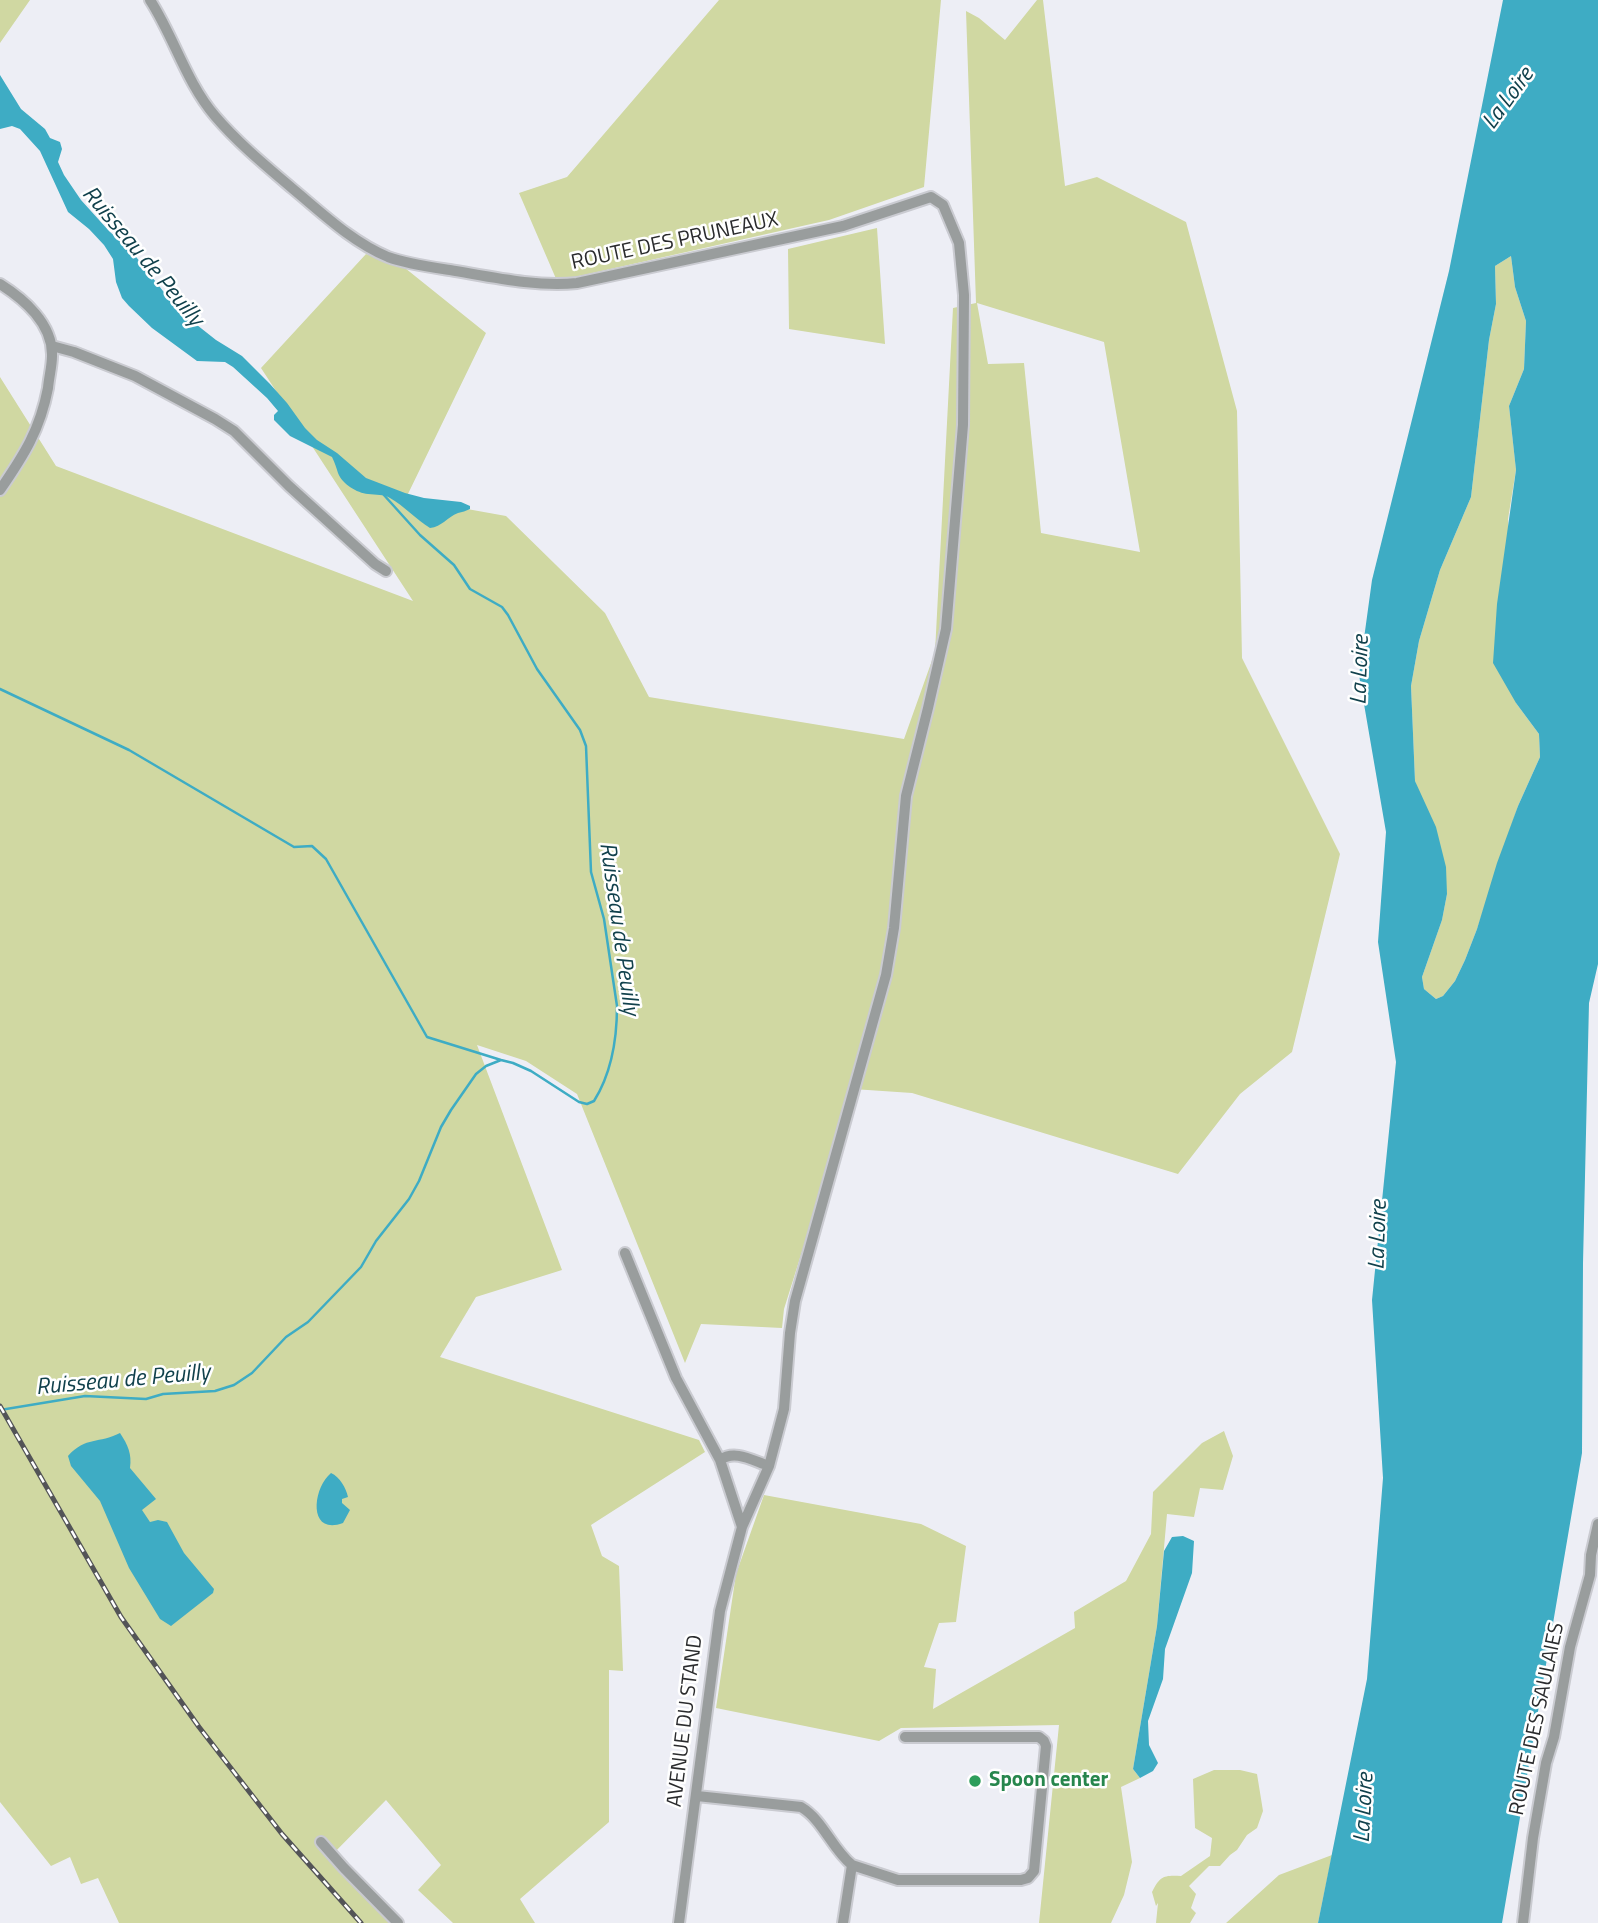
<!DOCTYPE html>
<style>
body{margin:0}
canvas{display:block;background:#edeef5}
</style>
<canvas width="1598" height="1923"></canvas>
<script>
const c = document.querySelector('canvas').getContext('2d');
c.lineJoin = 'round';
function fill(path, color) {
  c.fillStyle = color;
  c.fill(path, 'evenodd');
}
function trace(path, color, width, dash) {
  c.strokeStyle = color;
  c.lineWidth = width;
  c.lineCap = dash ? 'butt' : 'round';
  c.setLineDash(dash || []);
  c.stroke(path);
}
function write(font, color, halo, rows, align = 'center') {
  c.font = font + ' "Titillium Web",sans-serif';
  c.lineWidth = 5;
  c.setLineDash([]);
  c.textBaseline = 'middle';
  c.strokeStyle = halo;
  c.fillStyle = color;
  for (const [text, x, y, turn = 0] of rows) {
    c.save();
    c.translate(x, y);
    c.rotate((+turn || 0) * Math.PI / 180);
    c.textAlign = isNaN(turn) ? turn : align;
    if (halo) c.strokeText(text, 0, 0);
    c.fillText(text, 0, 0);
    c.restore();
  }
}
fill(new Path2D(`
 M0 0H30L0 43Z
 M719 0H941L924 187 829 220 557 281 519 193 567 177Z
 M1037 0H1043L1065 186 1097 177 1186 222 1237 411 1242 658 1340 854 1292 1052 1240 1094 1178 1174 912 1093 853 1089 784 1309 782 1328 701 1324 685 1363 577 1094 526 1061 477 1045 562 1270 476 1297 440 1357 699 1440 705 1452 591 1525 602 1556 619 1566 623 1671 609 1670V1822L520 1899 535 1923H453L418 1890 441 1865 386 1800 329 1858 391 1923H119L98 1878 81 1884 70 1857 51 1866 0 1802V377L56 466 413 601 261 368 366 254 405 268 486 333 406 498 506 516 605 613 649 697 904 739 935 652 953 308 976 303 966 11 979 18 1005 40ZM977 303 1104 342 1140 552 1041 533 1024 363 988 364Z
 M877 228 885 344 789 329 788 249Z
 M1511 256 1515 287 1526 321 1524 369 1509 406 1516 470 1508 519 1516 703 1539 734 1540 757 1518 806 1477 929 1465 960 1455 981 1443 996 1436 999 1424 989 1422 977 1442 920 1447 894 1415 781 1411 686 1419 641 1440 570 1471 497 1489 340 1496 304 1495 266Z
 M1224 1431 1233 1456 1223 1490 1200 1488 1194 1517 1167 1514 1157 1626 1133 1769 1140 1778 1121 1787 1132 1862 1124 1895 1111 1923H1039L1059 1725 901 1728 879 1741 716 1708 736 1574 764 1495 921 1524 966 1546 956 1622 939 1623 924 1667 936 1669 933 1709 1075 1628 1074 1612 1126 1581 1151 1534 1153 1492 1202 1443Z
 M1214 1770H1240L1257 1774 1263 1811 1257 1828 1247 1835 1237 1850 1230 1855 1220 1866H1209L1189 1886 1196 1894 1191 1908 1196 1913 1190 1923H1156L1158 1903 1156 1906 1152 1892C1160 1876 1164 1875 1181 1876L1210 1856 1212 1838 1195 1828 1193 1779Z
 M1332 1855 1318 1923H1226L1279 1875Z`), '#d0d8a2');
fill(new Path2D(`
 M1503 0H1598V964L1589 1003 1583 1263 1582 1453 1502 1923H1318L1367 1679 1383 1478 1372 1300 1396 1062 1378 942 1386 832 1359 675 1372 580 1449 271ZM1511 256 1515 287 1526 321 1524 369 1509 406 1516 470 1497 604 1493 663 1516 703 1539 734 1540 757 1518 806 1497 863 1477 929 1465 960 1455 981 1443 996 1436 999 1424 989 1422 977 1442 920 1447 894 1446 867 1436 827 1415 781 1411 686 1419 641 1440 570 1471 497 1489 340 1496 304 1495 266Z
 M0 75 21 109 45 129 50 138 60 142 62 149 58 162 64 175 81 200 109 231 133 253 178 310 216 340 242 356 270 384 287 403 305 428 317 440 337 453 366 478 405 493 424 498 461 502 470 506V509C466 511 462 512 458 513 447 517 442 527 430 528 416 519 404 506 390 498 384 494 376 495 368 494 357 493 342 484 338 473 336 467 335 463 332 457L290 436 274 420V415L278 411 267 398 233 367 225 362 197 361 152 328 129 306 122 298 116 282 113 259 104 245 89 229 68 212 40 151 20 129 12 126 0 129Z
 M120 1433C128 1445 132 1454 130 1468L156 1499 142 1510 150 1522 158 1520 167 1522 184 1553 214 1589 213 1593 171 1626 160 1619 129 1568 100 1501 71 1466 68 1456C86 1436 99 1444 120 1433Z
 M331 1473C340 1477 346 1488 348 1497L342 1499V1503L350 1510 343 1523C308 1536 312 1489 331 1473Z
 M1183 1536 1194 1541 1192 1573 1165 1649 1163 1679 1148 1721 1149 1745 1158 1763 1153 1771 1140 1778 1133 1769 1157 1626 1164 1551 1172 1537Z`), '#3eacc4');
trace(new Path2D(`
 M0 689 129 750 294 847 312 846 326 859 427 1037 501 1060
 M0 1410 85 1396 146 1399 163 1394 215 1391 234 1385 252 1373 286 1337 308 1322 361 1267 376 1241 409 1199 419 1181 441 1127 451 1110 476 1074 486 1066 501 1060 513 1063 531 1071 579 1102 587 1104 594 1101C611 1074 617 1038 617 1006L604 919 591 872 586 746 580 730 537 669 508 615 502 607 470 589 454 565 420 535 383 494`), '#3eacc4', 2.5);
const minor = new Path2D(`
 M150 0C174 37 186 82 215 116 238 143 266 166 293 189 322 213 352 242 388 257 407 264 430 267 450 270 492 277 535 287 577 283L843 226 931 197 943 205 959 243 964 295 963 425 946 629 928 708 906 796 894 928 886 975 795 1301 790 1333 784 1409 769 1466 742 1527 720 1611 679 1923
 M0 284C24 299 53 324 52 356 52 366 49 377 48 388 40 430 24 455 0 490
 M52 346 74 352 135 376 215 419 234 431 289 486 375 564 386 571
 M625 1253 676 1378 720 1460 742 1527
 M720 1460C735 1449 753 1461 769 1466
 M697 1796 801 1807C823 1820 832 1849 852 1865L843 1923
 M321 1842 344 1868 398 1923
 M852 1865 898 1880H1021L1028 1878 1034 1871 1046 1746 1044 1741 1039 1737H905
 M1523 1923 1533 1838 1546 1763 1554 1737 1570 1647 1590 1575 1591 1555 1598 1524`);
trace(minor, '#cacbd1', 14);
trace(minor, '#999d9d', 10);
const rail = new Path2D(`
 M0 1406 121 1617 199 1727 282 1834 361 1923`);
trace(rail, '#535457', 5);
trace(rail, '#fff', 2.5, [8]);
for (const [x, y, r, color] of [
 [975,1781,7,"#2e9e5b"]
]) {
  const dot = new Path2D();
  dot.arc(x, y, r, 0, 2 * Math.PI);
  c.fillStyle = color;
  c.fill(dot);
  trace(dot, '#fff', 2.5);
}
write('21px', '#2a2b2d', '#fff', [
 ["ROUTE DES PRUNEAUX",675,242,-12],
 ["ROUTE DES SAULAIES",1538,1719,-78],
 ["AVENUE DU STAND",686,1721,-83]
]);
write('bold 21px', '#27864d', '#fff', [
 ["Spoon center",989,1781]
], 'left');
write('italic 23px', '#11414c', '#fff', [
 ["La Loire",1509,99,-54],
 ["Ruisseau de Peuilly",142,257,50],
 ["La Loire",1361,670,-88],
 ["Ruisseau de Peuilly",618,929,82],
 ["La Loire",1379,1235,-88],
 ["Ruisseau de Peuilly",123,1381,-5],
 ["La Loire",1365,1808,-87]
]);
</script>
